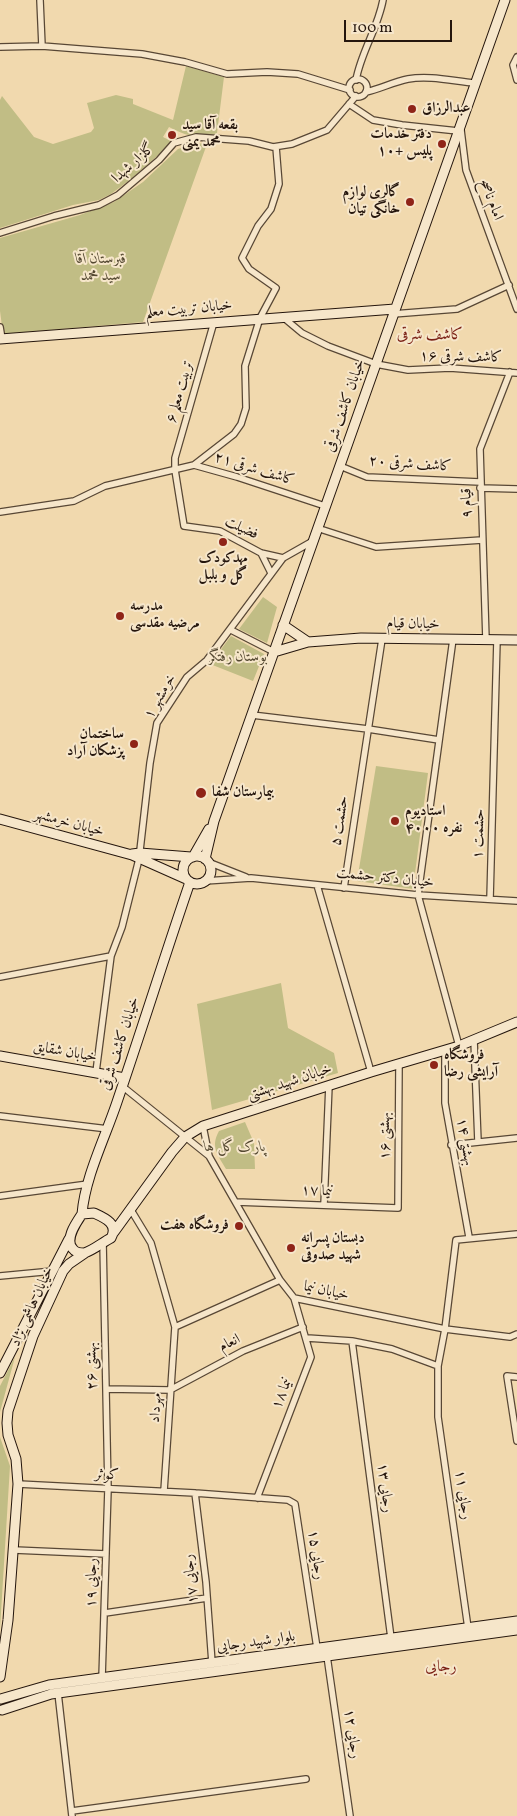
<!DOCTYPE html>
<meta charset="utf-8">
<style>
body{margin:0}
#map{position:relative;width:517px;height:1816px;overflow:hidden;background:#f1d9ae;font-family:Vollkorn,serif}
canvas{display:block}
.scale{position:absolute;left:344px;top:20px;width:108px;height:22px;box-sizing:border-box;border:2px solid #25160d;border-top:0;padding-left:6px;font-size:15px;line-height:18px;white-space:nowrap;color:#25160d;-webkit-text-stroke:4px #f6e6ca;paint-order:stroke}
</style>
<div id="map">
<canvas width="517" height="1816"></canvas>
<div class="scale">100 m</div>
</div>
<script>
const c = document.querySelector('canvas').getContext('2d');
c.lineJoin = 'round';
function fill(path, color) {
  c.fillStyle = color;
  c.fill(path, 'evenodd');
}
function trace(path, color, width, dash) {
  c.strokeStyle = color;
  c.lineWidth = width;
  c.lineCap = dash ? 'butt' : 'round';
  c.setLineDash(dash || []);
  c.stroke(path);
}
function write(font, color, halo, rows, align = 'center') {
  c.font = font + ' Vollkorn,Amiri,serif';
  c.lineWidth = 4;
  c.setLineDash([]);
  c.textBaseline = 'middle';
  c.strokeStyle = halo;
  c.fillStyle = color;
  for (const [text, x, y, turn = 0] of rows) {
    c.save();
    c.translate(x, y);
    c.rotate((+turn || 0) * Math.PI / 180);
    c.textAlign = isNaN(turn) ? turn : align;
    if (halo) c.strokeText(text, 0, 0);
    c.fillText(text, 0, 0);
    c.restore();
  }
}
fill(new Path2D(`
 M186 66 224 77 217 133C200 141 185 135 169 127L163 137 173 142 131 179 111 194 99 200 73 205 0 228V100L2 96 34 137 53 144 91 132 94 128 87 103 116 95 133 99V104L173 120Z
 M195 143 207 144 143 322 3 334 0 311V238L80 215 114 202 143 182 178 149Z
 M263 597 277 607 267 643 239 629Z
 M231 636 264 654 253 681 210 664Z
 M376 766 428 773 413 889 357 881Z
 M281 983 288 1028 334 1053 338 1073 212 1110 197 1004Z
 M245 1122 254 1143 255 1169H226C218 1155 210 1147 219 1131Z
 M15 1357 0 1412V1386Z
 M0 1437 10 1466 0 1629Z`), '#c1bd85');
const street = new Path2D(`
 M40 0 42 46
 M0 47 42 46 142 54 185 62 227 74 267 72 298 74 350 90
 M517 57 513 65 517 80
 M349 88a9 9 0 1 1 18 0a9 9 0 1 1-18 0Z
 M356 80C361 52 378 28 383 0
 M366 92C380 89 393 82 408 79 429 75 453 81 475 83
 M349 104 373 120 402 125 458 131
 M461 130 466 170 517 309
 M0 233 54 216 99 205 118 195 159 160 174 143 196 137 249 141 273 147 292 144 327 130 356 96
 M393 314 457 309 509 285
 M284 318 302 333 328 346 376 364 408 370 450 368 517 373
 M214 322 175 458V470L184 526 220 531 261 553 283 558
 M0 327 2 339
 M194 465 234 434 241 424 246 408 245 366 260 318 276 288 249 269 242 258 258 226 271 209 279 184 276 147
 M340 466 367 477 480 482
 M480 488 517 489
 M0 512 74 501 105 486 194 465 237 477 325 506
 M317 528 376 547 482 540
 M261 553 271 573
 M231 630 274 652
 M453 639 418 895 459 1046
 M486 640 480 449 510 372
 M252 715 368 729 439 740
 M208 862 246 877
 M205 881 251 878 418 895 517 901
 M317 885 371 1072
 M344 888 382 639
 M490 899 497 640
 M0 977 111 956
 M474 1040 478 1142
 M445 1050V1103L469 1237
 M96 1072 111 956 122 927 139 859 150 763 157 723 187 677 207 660 283 558 313 541
 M122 1086 209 1156
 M0 1116 108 1129
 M203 1126 209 1156 280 1280 294 1298 445 1329 510 1337 517 1334
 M451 1145 517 1138
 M0 1196 88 1184
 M236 1202 398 1208 399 1064
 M324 1205 329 1085
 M131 1210 151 1243 175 1327 164 1491
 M0 1276 53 1271
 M175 1327 280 1280
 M307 1338 352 1341 392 1349 438 1366
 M352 1341 391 1638
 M517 1377 507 1376 517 1441
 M106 1389 170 1390 243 1351 303 1327
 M18 1484 195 1493 288 1500 295 1504 317 1648
 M195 1493 206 1582 212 1663
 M257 1498 311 1357 294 1298
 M14 1550 106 1554
 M105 1613 207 1598
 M468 1628 438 1417V1366L445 1329 456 1240 517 1234
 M327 1656 350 1816
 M102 1678 108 1489 103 1242
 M58 1693 72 1816
 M72 1811 306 1779`);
const secondary = new Path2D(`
 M0 339 395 309
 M283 625 308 642
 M274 652 308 642 361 638 517 640
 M0 819 132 855 186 879
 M132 854 140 853 191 857
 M183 870a14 14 0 1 1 28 0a14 14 0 1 1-28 0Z
 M193 857 209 829
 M205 859 214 821 505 0
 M0 1056 125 1078
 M94 1213C105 1218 119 1224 111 1238 103 1242 92 1251 84 1253 80 1253 75 1252 73 1249 64 1240 76 1223 82 1214Z
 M82 1214C85 1177 105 1138 117 1102 142 1029 165 955 190 882
 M114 1232 172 1152 185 1137 203 1126 371 1072 459 1046 517 1022
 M0 1373 69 1239
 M0 1677 8 1620 18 1484 16 1459 8 1435 7 1423 8 1411 33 1336 63 1271 69 1264 85 1253
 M1 1699 49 1685 517 1621
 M2 1710 51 1694 517 1630`);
trace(street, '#584735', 8);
trace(secondary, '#25160d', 11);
trace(street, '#f6e6ca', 5.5);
trace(secondary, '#f6e6ca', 9);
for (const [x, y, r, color] of [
 [412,109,5,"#8f2418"],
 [172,135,5,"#8f2418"],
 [442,144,5,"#8f2418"],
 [410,202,5,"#8f2418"],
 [223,542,5,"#8f2418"],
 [120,616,5,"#8f2418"],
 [134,744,5,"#8f2418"],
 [201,793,6,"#8f2418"],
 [395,821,5,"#8f2418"],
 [434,1065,5,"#8f2418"],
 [239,1226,5,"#8f2418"],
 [291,1248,5,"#8f2418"]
]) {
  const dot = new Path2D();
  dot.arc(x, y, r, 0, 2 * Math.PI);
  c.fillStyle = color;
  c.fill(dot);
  trace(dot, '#f6e6ca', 2);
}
write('bold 15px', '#25160d', '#f6e6ca', [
 ["عبدالرزاق",422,109],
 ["بقعه آقا سید",182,126],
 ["محمد یمنی",182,143],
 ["دفتر خدمات",432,135,"right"],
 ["پلیس +۱۰",432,152,"right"],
 ["گالری لوازم",400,193,"right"],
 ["خانگی تیان",400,210,"right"],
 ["مهدکودک",223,559,"center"],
 ["گل و بلبل",223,576,"center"],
 ["مدرسه",130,607],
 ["مرضیه مقدسی",130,624],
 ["ساختمان",124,735,"right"],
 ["پزشکان آراد",124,752,"right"],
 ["بیمارستان شفا",212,793],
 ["استادیوم",405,812],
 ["۴۰۰۰ نفره",405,829],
 ["فروشگاه",444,1056],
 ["آرایشی رضا",444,1073],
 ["فروشگاه هفت",229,1226,"right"],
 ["دبستان پسرانه",301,1239],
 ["شهید صدوقی",301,1256]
], 'left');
write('15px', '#25160d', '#f6e6ca', [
 ["گلزار شهدا",134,164,-42],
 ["امام ناصح",490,200,69],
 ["خیابان تربیت معلم",189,310,-5],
 ["کاشف شرقی ۱۶",461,358,1],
 ["تربیت معلم ۶",181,392,-74],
 ["خیابان کاشف شرقی",346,406,-71],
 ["کاشف شرقی ۲۰",410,465,4],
 ["کاشف شرقی ۲۱",254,470,17],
 ["قیام ۹",468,503,-92],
 ["فضیلت",241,529,25],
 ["خیابان قیام",413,625,1],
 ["خرمشهر ۱",161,697,-60],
 ["حشمت ۵",341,821,-81],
 ["خیابان خرمشهر",69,824,15],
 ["حشمت ۱",480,834,-88],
 ["خیابان دکتر حشمت",385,879,6],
 ["خیابان کاشف شرقی",121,1044,-72],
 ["خیابان شقایق",65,1053,10],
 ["خیابان شهید بهشتی",290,1083,-18],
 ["بهشتی ۱۶",386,1136,-90],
 ["بهشتی ۱۴",464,1142,80],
 ["نیما ۱۷",317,1192,2],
 ["خیابان نیما",326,1292,12],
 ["خیابان هاشمی نژاد",33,1307,-66],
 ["انعام",230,1344,-26],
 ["بهشتی ۲۶",93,1366,-91],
 ["نیما ۱۸",283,1394,-68],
 ["مهرداد",157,1408,-86],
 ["کوثر",107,1476,2],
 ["رجایی ۱۳",384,1488,83],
 ["رجایی ۱۱",462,1495,82],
 ["رجایی ۱۵",315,1555,82],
 ["رجایی ۱۷",192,1579,-96],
 ["رجایی ۱۹",93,1583,-89],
 ["بلوار شهید رجایی",256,1643,-8],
 ["رجایی ۱۲",351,1734,82]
]);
write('italic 15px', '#544831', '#f6e6ca', [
 ["قبرستان آقا",101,260],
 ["سید محمد",101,277],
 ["بوستان رفتگر",238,658],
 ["پارک گل ها",235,1148]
]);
write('16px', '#7a1f14', '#f6e6ca', [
 ["کاشف شرقی",430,336],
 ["رجایی",441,1668]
]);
</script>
